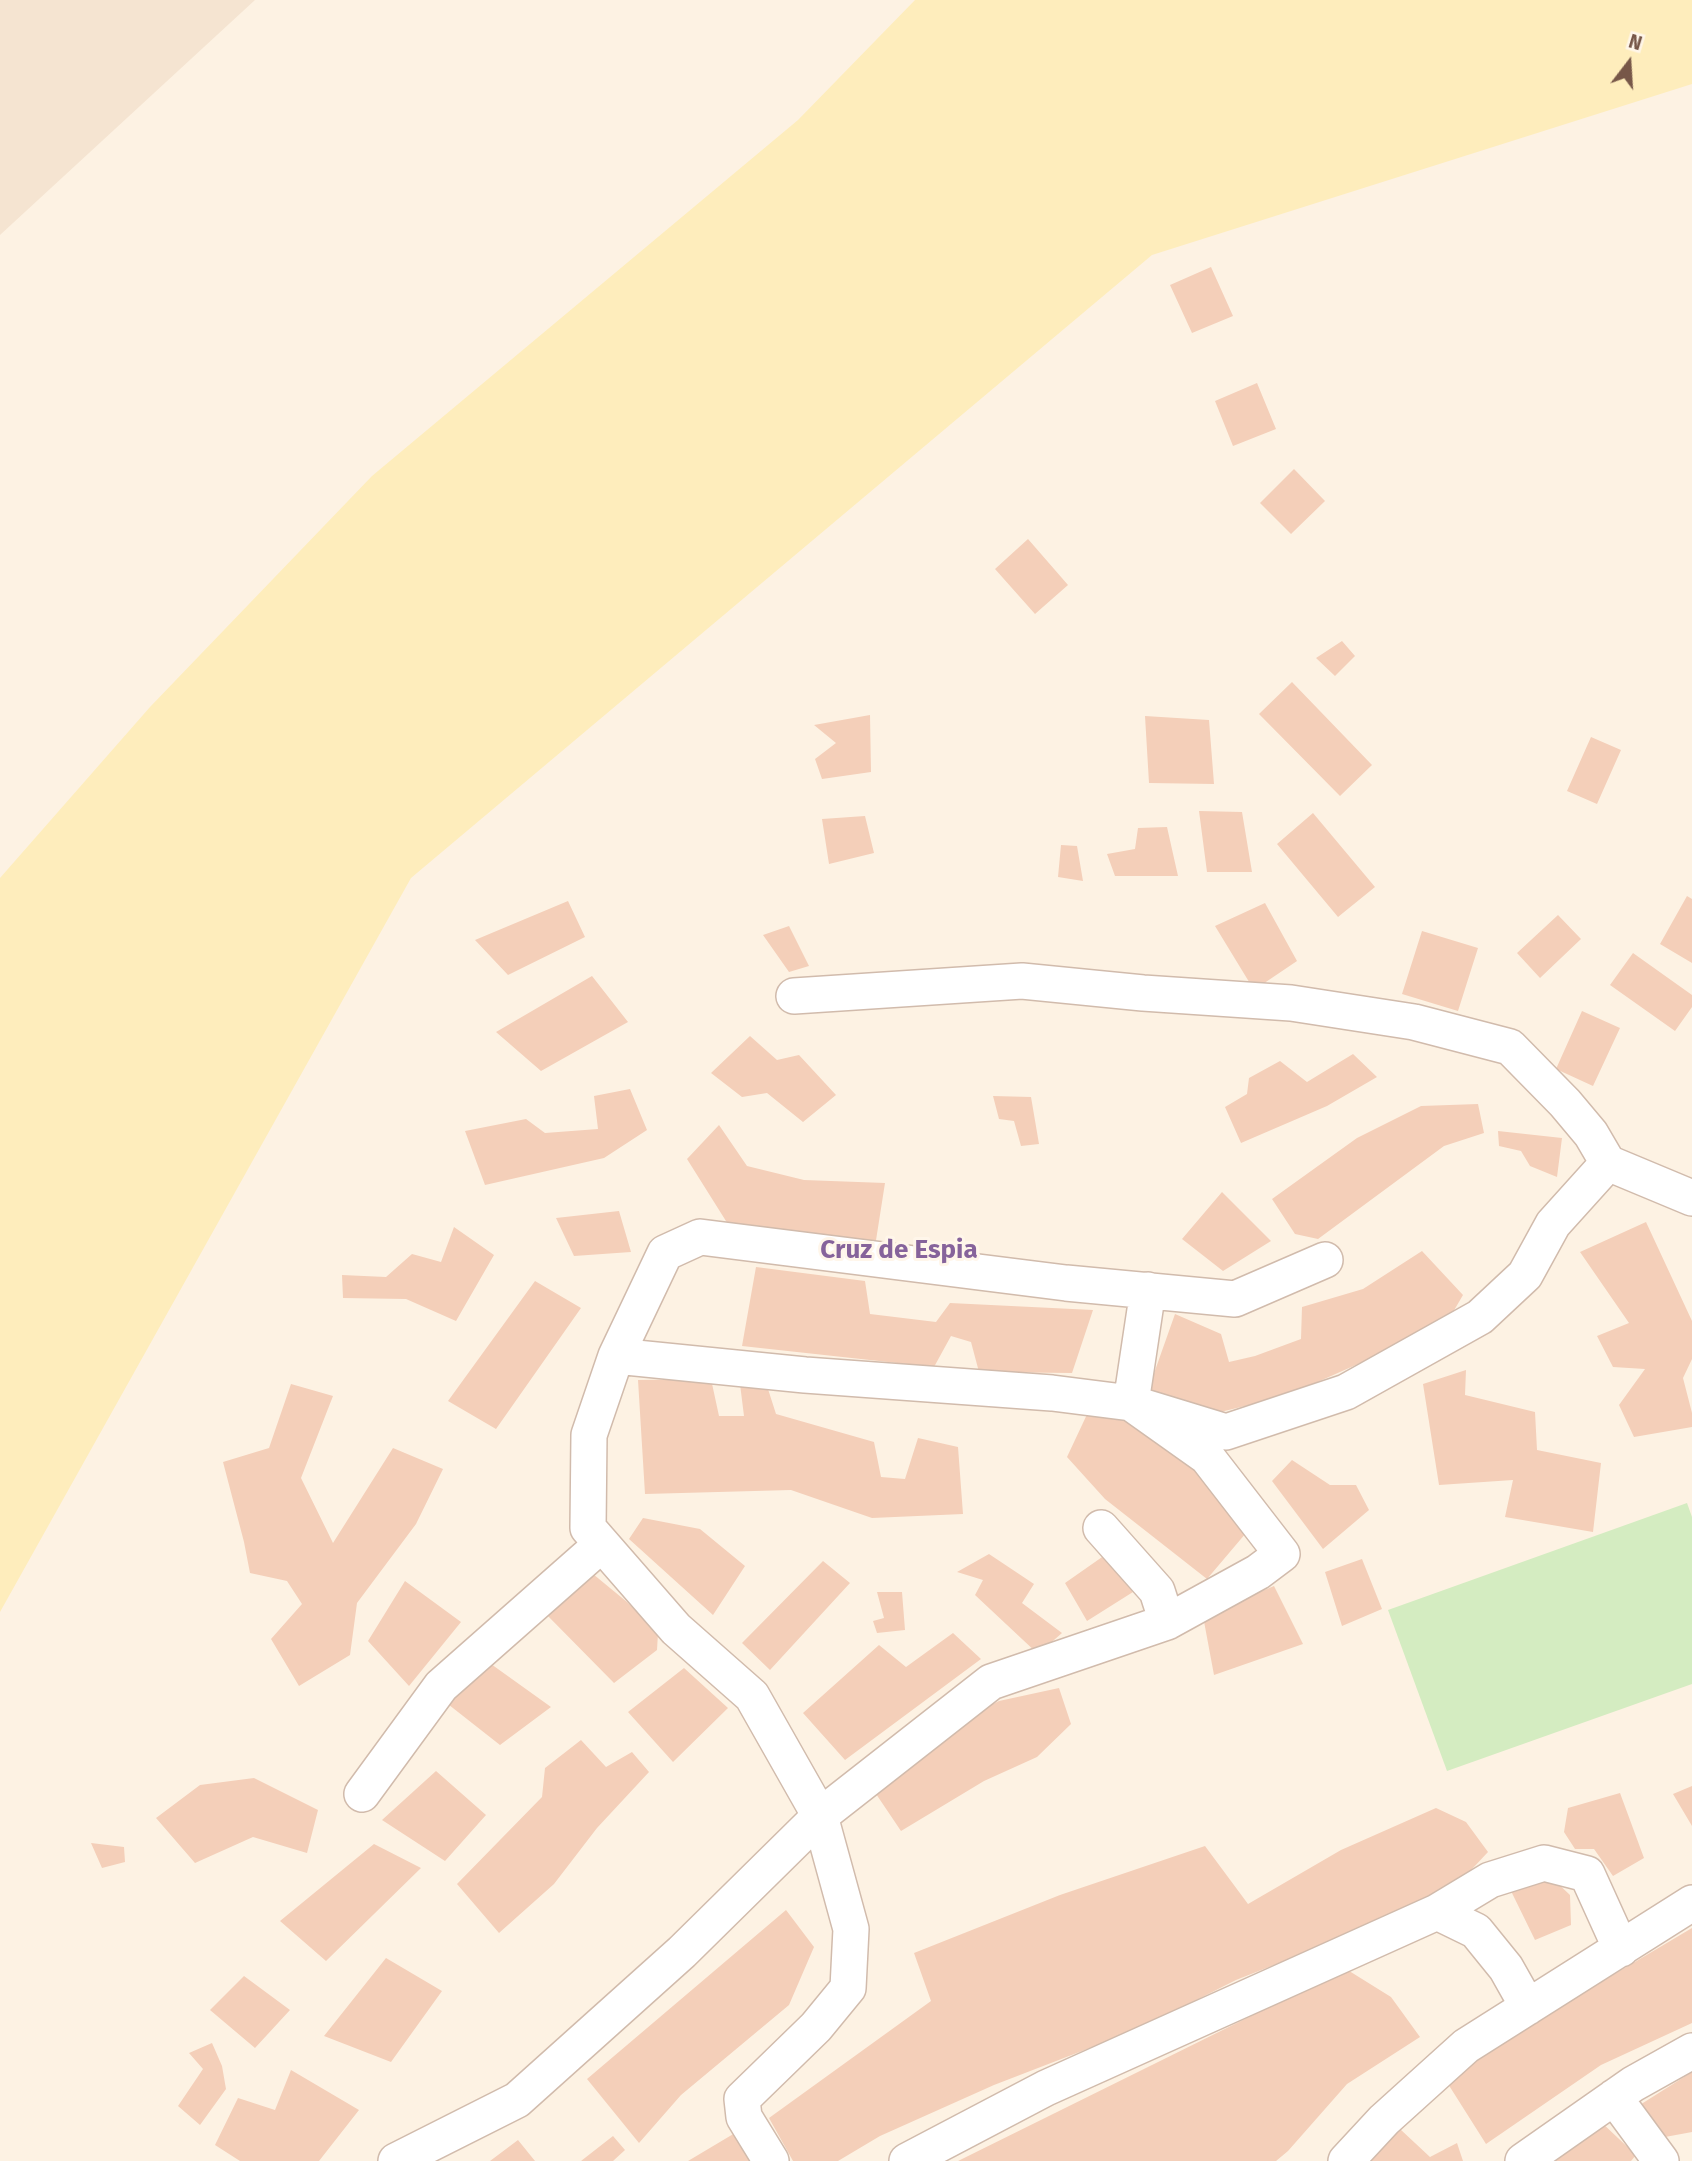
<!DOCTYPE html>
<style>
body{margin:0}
#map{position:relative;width:1692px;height:2161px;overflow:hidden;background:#fdf2e3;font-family:"Fira Sans",sans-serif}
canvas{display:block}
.north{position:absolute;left:1594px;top:28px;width:70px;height:70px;-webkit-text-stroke:5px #fff6ea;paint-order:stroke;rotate:17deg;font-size:19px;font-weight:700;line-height:28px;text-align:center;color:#775748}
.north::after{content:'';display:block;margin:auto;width:24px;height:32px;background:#775748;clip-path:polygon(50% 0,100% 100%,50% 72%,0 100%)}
</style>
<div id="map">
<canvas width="1692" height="2161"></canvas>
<div class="north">N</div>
</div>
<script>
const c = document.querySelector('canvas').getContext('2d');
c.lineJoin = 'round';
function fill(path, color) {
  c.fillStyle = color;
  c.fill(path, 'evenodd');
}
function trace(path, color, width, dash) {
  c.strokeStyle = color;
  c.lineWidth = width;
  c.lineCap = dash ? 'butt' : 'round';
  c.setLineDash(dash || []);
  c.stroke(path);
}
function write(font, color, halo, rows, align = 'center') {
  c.font = font + ' "Fira Sans",sans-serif';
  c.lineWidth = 6;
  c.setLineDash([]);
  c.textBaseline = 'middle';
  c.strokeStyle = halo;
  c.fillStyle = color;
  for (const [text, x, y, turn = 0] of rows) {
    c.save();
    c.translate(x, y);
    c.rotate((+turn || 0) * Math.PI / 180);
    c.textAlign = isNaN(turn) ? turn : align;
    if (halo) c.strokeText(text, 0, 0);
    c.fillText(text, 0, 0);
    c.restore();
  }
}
fill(new Path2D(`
 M0 0H255L0 235Z`), '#f5e4d1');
fill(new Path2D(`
 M1687 1503 1692 1517V1684L1447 1771 1388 1610Z`), '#d4ecc1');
fill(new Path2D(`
 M915 0H1692V84L1152 255 411 878 0 1612V878L150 707 372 476 798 120Z`), '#feedbc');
fill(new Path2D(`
 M1211 267 1233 316 1192 333 1170 285Z
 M1257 383 1276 429 1233 446 1215 401Z
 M1294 469 1325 501 1291 534 1260 503Z
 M1028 539 1068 585 1035 614 995 569Z
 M1342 641 1355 656 1335 676 1316 658Z
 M1292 682 1372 765 1340 796 1259 714Z
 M870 715 871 772 822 779 815 759 836 743 814 725Z
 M1145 716 1209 720 1214 784 1149 783Z
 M1591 737 1621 750 1597 804 1567 791Z
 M1199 811 1242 812 1252 872H1207Z
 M1313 813 1375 887 1338 917 1277 844Z
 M865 816 874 853 829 864 822 819Z
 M1167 827 1178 876H1115L1107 854 1135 849 1138 828Z
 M1061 845 1077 846 1083 881 1058 877Z
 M1687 896 1692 899V963L1660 944Z
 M568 901 585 937 508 975 475 940Z
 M1265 903 1297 961 1254 990 1215 926Z
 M1558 915 1581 939 1540 978 1517 953Z
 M789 926 809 966 789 972 763 935Z
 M1422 931 1478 948 1458 1011 1402 994Z
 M1633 953 1692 995V1007L1675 1031 1610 985Z
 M592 976 628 1022 541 1071 496 1032Z
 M1582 1011 1620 1028 1593 1086 1556 1069Z
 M750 1036 777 1060 799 1055 836 1095 803 1122 767 1093 742 1097 711 1073Z
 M1353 1054 1377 1077 1327 1106 1241 1143 1225 1107 1247 1094 1249 1078 1280 1061 1307 1082Z
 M630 1089 647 1130 604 1158 485 1185 465 1131 526 1119 545 1133 598 1129 594 1096Z
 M993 1096 1031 1097 1039 1144 1021 1146 1014 1121 999 1119Z
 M1478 1104 1484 1133 1444 1146 1318 1239 1295 1234 1272 1199 1357 1138 1421 1106Z
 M719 1125 747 1166 804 1180 885 1183 874 1253 731 1229 687 1159Z
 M1498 1131 1562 1138 1557 1177 1530 1166 1521 1151 1499 1146Z
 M1222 1192 1271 1241 1223 1271 1182 1239Z
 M619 1211 631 1252 574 1256 556 1218Z
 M1646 1222 1692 1321V1359L1683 1378 1692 1413V1427L1634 1437 1619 1405 1645 1369 1613 1367 1597 1336 1629 1323 1580 1252Z
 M454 1227 494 1255 456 1321 406 1299 343 1298 342 1275 386 1277 412 1254 441 1262Z
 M1422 1251 1463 1295 1449 1319 1358 1364 1286 1396 1204 1416 1146 1396 1175 1314 1221 1334 1229 1362 1255 1356 1301 1339 1302 1307 1363 1289Z
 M756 1267 865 1281 870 1314 936 1322 950 1303 1093 1310 1072 1373 979 1372 971 1342 951 1336 934 1367 742 1346Z
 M535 1281 581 1308 496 1429 448 1401Z
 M1466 1370 1465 1395 1535 1412 1537 1450 1601 1463 1593 1532 1505 1517 1513 1480 1439 1485 1423 1384Z
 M711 1379 719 1416H744L740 1384 768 1389 776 1414 874 1442 881 1477 905 1479 918 1438 958 1447 963 1514 872 1518 791 1490 645 1494 638 1380Z
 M291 1384 333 1396 301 1478 333 1543 393 1448 443 1469 416 1524 357 1603 350 1655 299 1686 271 1639 302 1604 287 1581 250 1573 244 1542 223 1462 269 1448Z
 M1090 1408 1141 1426 1196 1463 1246 1533 1207 1579 1105 1499 1067 1457Z
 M1292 1460 1330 1485H1356L1369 1510 1323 1549 1272 1481Z
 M643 1518 700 1529 745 1566 713 1615 629 1539Z
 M989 1554 1034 1584 1022 1603 1062 1633 1038 1654 975 1595 983 1580 957 1572Z
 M1105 1555 1133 1592 1087 1621 1065 1583Z
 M1362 1559 1382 1609 1342 1626 1325 1572Z
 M823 1561 850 1583 770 1670 742 1643Z
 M593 1574 627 1602 658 1633 657 1650 614 1683 544 1612Z
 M405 1581 461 1622 409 1686 368 1641Z
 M1274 1586 1303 1644 1214 1675 1203 1616Z
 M877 1592H902L905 1630 877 1633 873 1621 884 1618Z
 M953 1633 981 1659 845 1760 803 1713 879 1645 906 1667Z
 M491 1664 551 1707 500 1745 444 1701Z
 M684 1668 728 1708 673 1762 628 1712Z
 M1059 1688 1071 1724 1037 1757 984 1781 901 1831 870 1785 923 1739 999 1701Z
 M581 1740 606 1767 632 1752 649 1772 597 1828 554 1884 499 1933 457 1884 542 1797 545 1768Z
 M436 1771 486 1815 445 1861 382 1820Z
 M254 1778 318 1810 307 1853 253 1837 195 1863 156 1818 200 1785Z
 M1692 1786V1826L1673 1794Z
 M1620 1793 1644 1858 1613 1876 1594 1849H1575L1564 1832 1568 1808Z
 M1436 1808 1466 1822 1488 1852 1457 1885 1383 1922 1236 1980 1139 2029 994 2085 880 2136 838 2161H793L769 2118 931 2001 914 1953 1060 1895 1205 1846 1248 1904 1341 1850Z
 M91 1843 124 1847 125 1862 102 1868Z
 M374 1844 421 1868 326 1961 280 1921Z
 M1552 1878 1570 1895 1571 1925 1535 1940 1511 1891Z
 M786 1910 814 1947 789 2005 681 2095 639 2143 587 2079Z
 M1692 1928V2023L1601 2065 1486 2144 1443 2076Z
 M386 1958 442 1991 391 2062 324 2036Z
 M1346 1969 1391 1997 1420 2037 1347 2084 1288 2151 1276 2161H958Z
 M244 1976 290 2010 255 2048 210 2010Z
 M212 2043 222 2066 226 2089 200 2125 178 2106 203 2069 189 2053Z
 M291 2070 359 2110 319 2161H240L215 2145 238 2098 275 2110Z
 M1692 2072V2132L1665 2137 1635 2108Z
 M1600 2121 1636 2155 1631 2161H1554Z
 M1400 2129 1430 2157 1457 2143 1463 2161H1367Z
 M735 2133 753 2161H688Z
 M613 2136 625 2150 613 2161H581Z
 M518 2140 535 2161H490Z`), '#f4cfb9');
const street = new Path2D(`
 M794 996 1022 981 1143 993 1291 1003 1414 1022 1510 1047 1565 1103 1591 1134 1608 1163 1692 1198
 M1148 1290 1131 1403 1207 1457 1282 1554 1258 1572 1167 1622
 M616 1356 805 1375 1052 1393 1131 1403 1226 1432 1346 1392 1480 1317 1525 1275 1553 1224 1608 1163
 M362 1794 441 1686 602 1544
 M1437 1912 1490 1880 1544 1863 1587 1874 1621 1949
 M1614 2097 1661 2161
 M396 2161 517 2100 682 1952 820 1816 752 1696 676 1629 588 1528 589 1435 616 1356 665 1253 700 1237 1066 1283 1235 1299 1325 1260
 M771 2161 744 2117 742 2099 816 2027 848 1988 851 1929 820 1816 991 1682 1167 1622 1157 1591 1101 1528
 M907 2161 1046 2088 1437 1912 1476 1931 1506 1968 1528 2007
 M1346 2161 1384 2120 1466 2046 1692 1903
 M1523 2161 1633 2084 1692 2051`);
trace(street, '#d1bbac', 38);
trace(street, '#fff', 35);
write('bold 26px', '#86639b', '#fff6ea', [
 ["Cruz de Espia",899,1251]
]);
</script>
